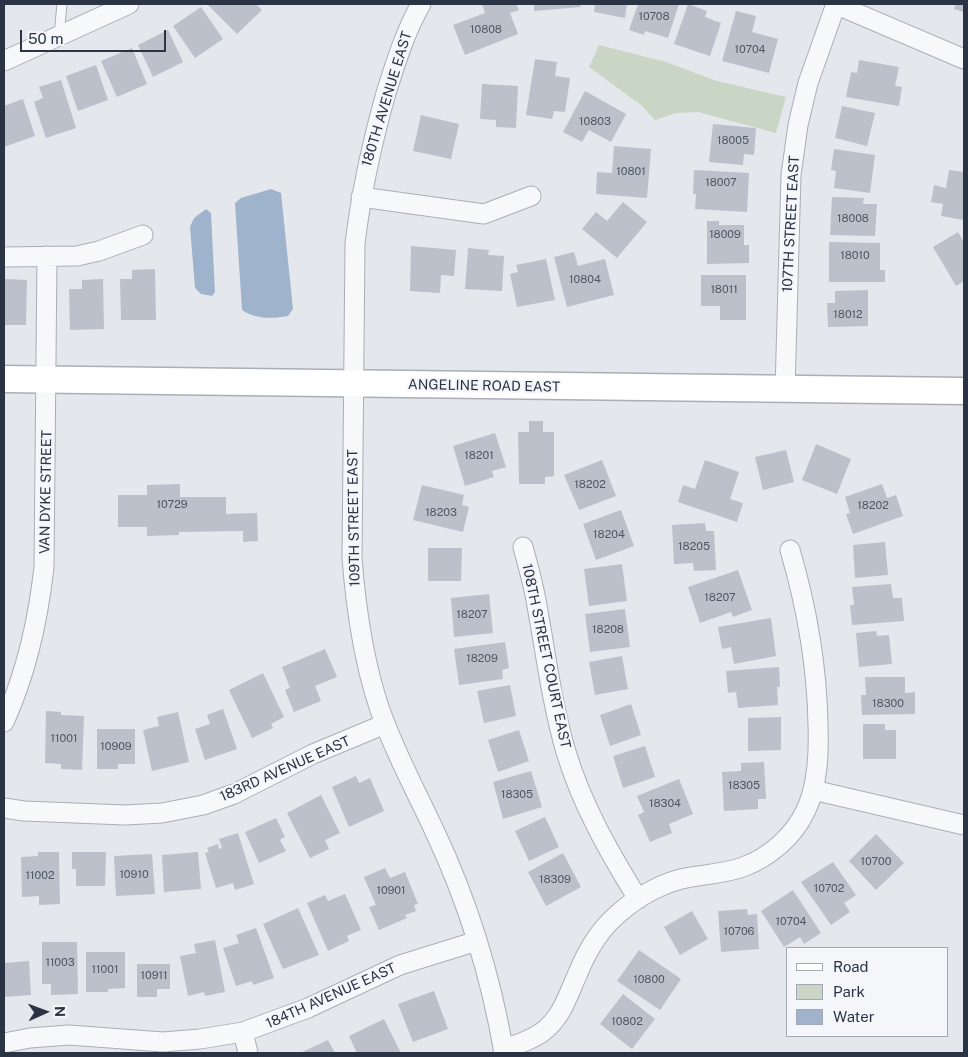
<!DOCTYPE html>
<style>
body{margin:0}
#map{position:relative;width:968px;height:1057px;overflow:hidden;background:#e4e7ec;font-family:"Public Sans",sans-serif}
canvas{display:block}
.frame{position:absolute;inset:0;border:5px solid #2b3445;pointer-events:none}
.legend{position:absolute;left:786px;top:947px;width:162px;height:90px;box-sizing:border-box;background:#f4f6f9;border:1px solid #a4a8b1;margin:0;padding:6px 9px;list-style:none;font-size:15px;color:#2b3445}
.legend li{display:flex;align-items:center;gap:10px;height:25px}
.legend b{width:25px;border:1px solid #a4a8b1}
.north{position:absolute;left:20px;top:987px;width:50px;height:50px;-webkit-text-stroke:4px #f4f6f9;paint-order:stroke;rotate:88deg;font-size:14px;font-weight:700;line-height:20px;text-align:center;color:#2b3445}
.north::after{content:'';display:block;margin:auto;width:18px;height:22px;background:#2b3445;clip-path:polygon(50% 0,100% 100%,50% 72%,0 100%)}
.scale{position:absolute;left:20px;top:30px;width:146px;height:22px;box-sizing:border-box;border:2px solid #2b3445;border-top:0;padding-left:6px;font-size:15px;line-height:18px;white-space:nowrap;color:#2b3445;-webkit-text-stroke:4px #f4f6f9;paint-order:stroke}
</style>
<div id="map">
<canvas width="968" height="1057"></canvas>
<div class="frame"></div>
<ul class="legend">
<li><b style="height:6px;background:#fff"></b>Road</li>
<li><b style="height:14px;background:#c9d6c5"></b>Park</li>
<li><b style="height:14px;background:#9fb4cc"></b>Water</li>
</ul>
<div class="north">N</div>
<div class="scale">50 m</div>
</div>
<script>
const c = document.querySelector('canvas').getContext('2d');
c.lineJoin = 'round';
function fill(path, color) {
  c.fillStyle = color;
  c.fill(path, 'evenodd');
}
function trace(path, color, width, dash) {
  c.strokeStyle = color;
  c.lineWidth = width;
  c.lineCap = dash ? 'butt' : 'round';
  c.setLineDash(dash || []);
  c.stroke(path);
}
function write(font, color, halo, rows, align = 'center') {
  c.font = font + ' "Public Sans",sans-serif';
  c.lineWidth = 4.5;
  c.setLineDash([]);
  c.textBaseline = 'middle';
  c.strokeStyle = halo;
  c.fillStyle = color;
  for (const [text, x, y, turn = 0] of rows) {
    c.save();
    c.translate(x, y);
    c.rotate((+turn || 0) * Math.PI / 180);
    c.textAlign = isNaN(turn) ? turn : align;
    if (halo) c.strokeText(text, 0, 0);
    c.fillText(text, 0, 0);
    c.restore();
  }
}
fill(new Path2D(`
 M599 45 666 62 717 81 786 97 776 133 698 112 677 113 655 120 641 105 589 67Z`), '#c9d6c5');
fill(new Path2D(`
 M271 189 281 193 293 309 288 316C273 319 254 319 242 310L235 203 241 198Z
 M206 209 211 213 215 292 212 296 201 294 195 288 190 227 194 218Z`), '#9fb4cc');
fill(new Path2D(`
 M207 4H256L262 10 237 34Z
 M482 4H516L519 10 510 13 518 34 465 55 453 25 485 13Z
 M534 4H580L581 7 534 11Z
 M595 4H627L625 18 594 12Z
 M638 4H679L668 38 645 31 644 35 629 30Z
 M688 4 707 11 705 17 721 23 710 56 674 44Z
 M956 4H964V12L954 9Z
 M201 7 223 39 195 58 173 26Z
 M736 11 756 16 752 32 778 39 769 73 722 61Z
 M168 30 183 62 153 77 138 45Z
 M132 48 147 84 117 97 101 61Z
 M535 59 557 62 555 76 570 78 565 112 554 111 552 119 526 115Z
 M859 60 899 67 895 86 902 87 899 106 846 97 851 72 857 73Z
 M96 65 108 100 78 111 66 76Z
 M61 80 76 128 46 138 34 102 43 98 39 87Z
 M482 84 518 86 516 128 496 127V120L480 119Z
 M585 91 626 114 611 142 589 130 582 142 563 132Z
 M23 99 35 136 4 147V106Z
 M842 106 875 113 867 146 835 138Z
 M421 115 459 124 451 159 413 151Z
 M713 124 756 128 754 155 744 154 743 165 709 162Z
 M614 146 651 149 647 198 596 194 597 172 612 173Z
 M834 149 875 155 870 193 834 188 836 171 831 170Z
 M694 170 749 173 747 212 695 209 696 194H693Z
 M949 170 964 172V220L941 216 943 204 931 202 934 185 946 188Z
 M832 197 864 198 863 204H877L875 236 830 235Z
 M623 202 647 222 617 258 582 229 596 212 607 221Z
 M707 221H719V225H744V245H749V263L707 264Z
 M958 232 964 242V281L956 286 933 247Z
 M829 242 880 243V270H885V282H829Z
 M411 246 456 250 454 276 441 275 440 293 410 291Z
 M468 248 489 250 488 255 504 256 502 291 465 289Z
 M574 252 578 266 605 259 614 295 567 307 554 257Z
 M546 259 555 300 517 307 510 274 518 272 516 265Z
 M155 269 156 320H121L120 279H132V270Z
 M701 275H746V320H720V306H701Z
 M4 279 27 280 26 325H4Z
 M103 279 104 329 70 330 69 289H82V280Z
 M868 290V326L828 327 827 303H835V291Z
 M529 421H543V432H554V476L545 477V484H519L518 432H529Z
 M495 433 506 467 492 471 494 477 465 486 453 446Z
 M816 444 851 459 837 494 802 480Z
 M786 450 794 482 763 490 755 457Z
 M602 460 616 496 579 510 564 475Z
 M705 460 739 472 730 499 743 503 737 522 678 502 683 485 695 489Z
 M180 484V497H226V514L257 513 258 541 243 542V531L179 532V535L147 536V527H118V495H147V485Z
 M882 484 887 498 896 495 903 516 853 534 846 514 850 513 845 497Z
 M422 485 464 495 462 505 469 507 463 532 413 520Z
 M621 510 634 546 596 560 583 524Z
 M705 523 706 531H714L716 570 694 571 693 563 674 564 672 525Z
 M885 542 888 575 855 578 853 545Z
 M428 548H462L461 581H428Z
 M622 564 627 601 589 606 584 569Z
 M738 570 752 610 733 617 731 612 700 623 688 587Z
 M891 584 893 598H902L904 621 852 625 850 605H854L852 587Z
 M489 594 493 633 454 637 451 598Z
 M625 609 630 647 590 652 585 614Z
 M771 618 776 656 734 664 731 647 722 649 718 627Z
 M876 631 877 636 889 635 892 664 859 667 856 633Z
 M505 642 509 668 502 670 503 679 459 685 454 649Z
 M325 649 337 677 315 686 321 701 294 712 285 690 290 688 282 667Z
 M622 656 628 689 595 695 589 662Z
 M779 667 780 687H777L778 705 738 708 736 692 728 693 726 671Z
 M263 673 284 717 271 724 273 728 252 738 229 690Z
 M865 677H905V693L915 692V714L862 715 861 695H866Z
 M510 685 516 716 484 723 477 691Z
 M631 704 641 735 610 746 600 715Z
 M223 709 237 749 205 760 195 729 210 724 207 715Z
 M46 711 61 712V715L84 716 82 770 61 769V764L45 763Z
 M178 712 189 762 152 771 143 730 159 726 157 717Z
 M781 717V750L748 751V718Z
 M863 724H885V730H896V759H863Z
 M97 729H135V764H118V769H97Z
 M519 730 529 761 498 772 488 740Z
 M645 746 655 777 623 788 613 756Z
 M764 762 766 799H758V809L724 811 722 772 741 771V763Z
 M531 771 542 807 503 819 493 782Z
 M356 776 359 783 370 778 384 811 349 827 332 787Z
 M679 779 693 814 669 824 672 833 650 842 638 815 644 812 637 796Z
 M321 795 340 833 325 840 329 849 310 858 287 813Z
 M545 817 559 847 529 861 515 831Z
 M276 818 285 837 280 840 286 851 259 863 245 832Z
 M238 833 254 884 235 890 233 883 216 888 205 853 209 852 207 848 218 844 219 849 222 848 219 839Z
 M876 834 904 863 876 890 849 861Z
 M38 852H59L60 904 39 905V896L22 897 21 857 38 856Z
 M72 852H106L105 886H76V869H72Z
 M198 852 201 889 164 892 162 855Z
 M563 853 581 887 546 906 528 872Z
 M152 854 155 894 116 896 114 856Z
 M833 862 856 895 844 903 850 912 831 925 801 882Z
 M385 868 390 878 405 872 418 904 414 905 416 911 405 915 407 918 379 930 369 907 376 905 364 877Z
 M793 890 821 933 804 944 800 937 784 947 761 911Z
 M345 894 361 930 347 936 349 941 328 951 307 903 325 895 328 901Z
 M298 908 319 955 283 969 263 924Z
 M747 909 748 915 757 914 759 949 721 952 718 911Z
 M692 911 708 939 680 955 664 927Z
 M256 928 274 978 253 985 252 981 236 986 223 948 239 943 236 935Z
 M215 940 225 992 205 996 204 992 188 996 180 956 196 953 194 944Z
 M42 942H77L78 994 51 995V984H42Z
 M639 950 681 979 660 1010 617 981Z
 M86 952H125V988L108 989V992H86Z
 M29 961 31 995 4 997V963Z
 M137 964H170V989H157V997H137Z
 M434 991 448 1029 413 1042 398 1004Z
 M623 994 655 1019 632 1049 600 1024Z
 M384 1019 401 1053H357L349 1036Z
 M328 1040 335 1053H300Z`), '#bbc0ca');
const lane = new Path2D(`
 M59 35 62 4`);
const street = new Path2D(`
 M421 4C405 32 396 62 386 93 372 143 361 192 355 244L352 558C356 609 363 659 379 707 394 751 416 791 435 832 468 902 491 977 504 1053
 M835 4 964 59
 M4 61 129 4
 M361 197 484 214 531 196
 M4 257 77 256 99 251 143 235
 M785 390 791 175 798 125 808 83 836 4
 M523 547C528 566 534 586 537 606 546 655 552 704 566 752 582 805 609 852 638 899
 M4 722C27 672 38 621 44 567L47 256
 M813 790 964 825
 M4 808 24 811 125 815 162 813 203 805 234 794 313 754 385 724
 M243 1032 248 1053
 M4 1043 30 1038 69 1035 163 1042 200 1039 243 1032 308 1008 400 965 477 941
 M503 1049C517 1045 529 1041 541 1033 562 1018 568 995 578 973 587 951 600 929 618 914 638 896 665 881 691 877 709 874 727 873 743 867 770 857 794 836 806 810 818 784 819 753 818 725 817 664 807 608 790 550`);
const secondary = new Path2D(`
 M4 379 964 391`);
trace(lane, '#a9aeb7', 11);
trace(street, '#a9aeb7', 21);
trace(secondary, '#a9aeb7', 29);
trace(lane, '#f7f8fa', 9);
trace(street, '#f7f8fa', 19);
trace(secondary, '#fff', 26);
write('11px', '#4f5766', null, [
 ["10708",654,17],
 ["10808",486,30],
 ["10704",750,50],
 ["10803",595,122],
 ["18005",733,141],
 ["10801",631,172],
 ["18007",721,183],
 ["18008",853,219],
 ["18009",725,235],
 ["18010",855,256],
 ["10804",585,280],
 ["18011",724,290],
 ["18012",848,315],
 ["18201",479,456],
 ["18202",590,485],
 ["10729",172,505],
 ["18202",873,506],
 ["18203",441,513],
 ["18204",609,535],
 ["18205",694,547],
 ["18207",720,598],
 ["18207",472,615],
 ["18208",608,630],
 ["18209",482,659],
 ["18300",888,704],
 ["11001",64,739],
 ["10909",116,747],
 ["18305",744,786],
 ["18305",517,795],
 ["18304",665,804],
 ["10700",876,862],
 ["10910",134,875],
 ["11002",40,876],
 ["18309",555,880],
 ["10702",829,889],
 ["10901",391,891],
 ["10704",791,922],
 ["10706",739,932],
 ["11003",60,963],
 ["11001",105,970],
 ["10911",154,976],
 ["10800",649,980],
 ["10802",627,1022]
]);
write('14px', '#2b3445', '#f4f6f9', [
 ["180TH AVENUE EAST",387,99,-73],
 ["107TH STREET EAST",791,224,-87],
 ["ANGELINE ROAD EAST",484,386,1],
 ["VAN DYKE STREET",46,492,-89],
 ["109TH STREET EAST",354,518,-91],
 ["108TH STREET COURT EAST",546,656,78],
 ["183RD AVENUE EAST",285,769,-24],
 ["184TH AVENUE EAST",331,996,-24]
]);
</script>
